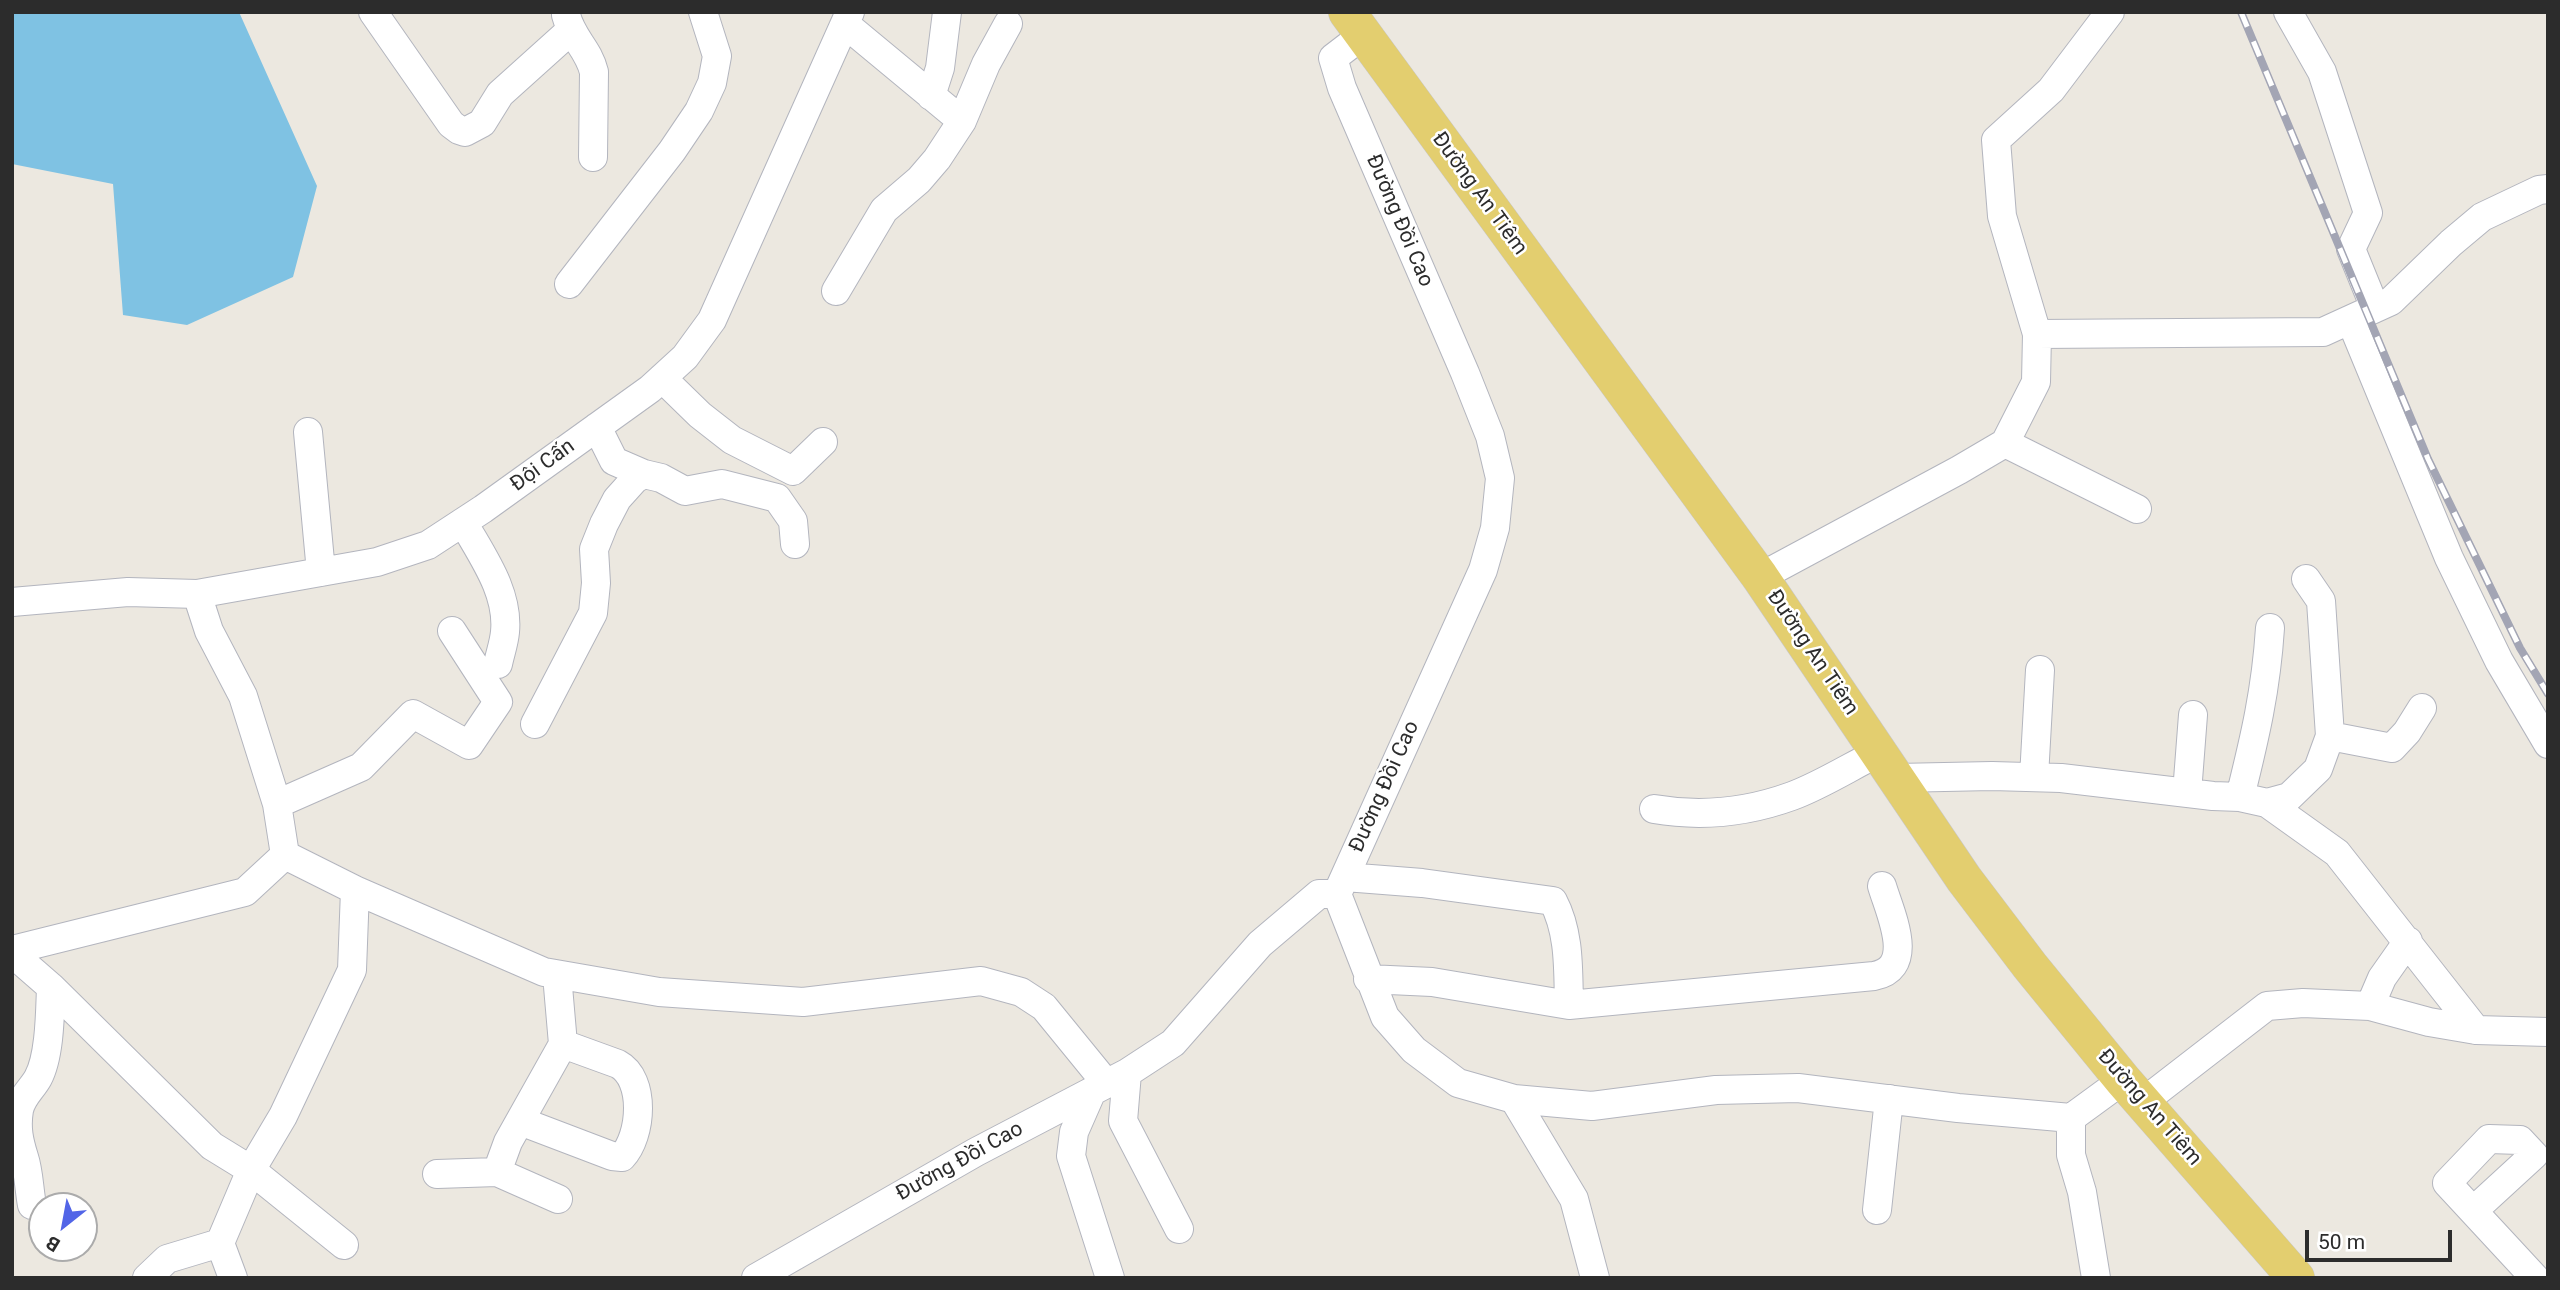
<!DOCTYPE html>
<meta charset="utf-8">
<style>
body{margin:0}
#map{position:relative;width:2560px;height:1290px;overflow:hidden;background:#ece8e0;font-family:Roboto,sans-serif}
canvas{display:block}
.frame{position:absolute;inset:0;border:14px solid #2c2c2c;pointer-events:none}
.north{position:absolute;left:28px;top:1192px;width:70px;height:70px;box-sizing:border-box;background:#fff;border:2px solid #ababab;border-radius:50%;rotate:211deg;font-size:19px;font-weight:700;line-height:28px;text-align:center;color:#2c2c2c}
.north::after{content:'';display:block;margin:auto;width:24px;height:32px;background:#5265e7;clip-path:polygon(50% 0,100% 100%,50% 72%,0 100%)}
.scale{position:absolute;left:2305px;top:1230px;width:147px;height:32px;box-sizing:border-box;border:4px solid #2c2c2c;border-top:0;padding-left:9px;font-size:21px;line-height:24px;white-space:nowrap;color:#2c2c2c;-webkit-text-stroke:5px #fff;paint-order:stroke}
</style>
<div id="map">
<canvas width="2560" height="1290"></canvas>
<div class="frame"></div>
<div class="north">B</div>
<div class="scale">50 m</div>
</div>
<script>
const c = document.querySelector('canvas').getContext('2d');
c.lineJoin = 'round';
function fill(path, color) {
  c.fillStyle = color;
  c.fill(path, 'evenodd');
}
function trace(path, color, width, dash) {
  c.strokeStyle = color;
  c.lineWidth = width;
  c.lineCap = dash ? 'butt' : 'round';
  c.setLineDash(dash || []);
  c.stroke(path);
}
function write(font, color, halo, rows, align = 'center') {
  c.font = font + ' Roboto,sans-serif';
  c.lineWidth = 5;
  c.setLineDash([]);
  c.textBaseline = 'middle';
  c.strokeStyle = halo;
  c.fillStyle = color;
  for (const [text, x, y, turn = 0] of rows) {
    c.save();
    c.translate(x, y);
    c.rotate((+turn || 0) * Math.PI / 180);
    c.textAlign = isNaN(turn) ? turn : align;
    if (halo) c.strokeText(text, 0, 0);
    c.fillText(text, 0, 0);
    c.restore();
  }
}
fill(new Path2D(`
 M12 12H239L317 186 293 277 187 325 123 315 113 184 12 164Z`), '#7fc2e3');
const minor = new Path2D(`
 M373 12 451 124 459 130 465 132 482 123 500 94 570 31
 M2288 12 2322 72 2368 213 2351 249 2375 308
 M566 15C572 39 588 48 594 72L593 157
 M845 24 962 121
 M931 96 940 68 947 12
 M569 284 672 151 699 111 712 83 717 56 703 12
 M836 291 884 210 919 180 937 159 962 121 986 64 1008 24
 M2351 321 2449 558 2499 661 2548 744
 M2037 334 2323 332 2391 301 2451 243 2482 217 2539 190 2548 189
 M662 378 700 415 732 440 793 471 823 442
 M597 427 614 461 644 474 661 478 685 491 722 484 777 498 793 521 795 544
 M308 432 321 572
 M2005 443 2137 509
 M463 522C482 556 509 592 505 632 504 643 500 654 498 664
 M1760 577 1959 470 2005 443 2036 382 2037 334 2002 216 1996 140 2051 90 2110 12
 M197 594 209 631 243 696 277 804 285 855 355 890 544 972 659 992 803 1002 981 981 1021 992 1044 1007 1106 1083
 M12 602 128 592 197 594 377 562 428 545 483 509 650 389 685 357 712 320 850 12
 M535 724 593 613 596 583 594 549 604 524 617 499 635 479 644 474
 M2330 736 2392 748 2407 732 2422 708
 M2034 777 2040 670
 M1897 778 1992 776 2061 778 2213 796 2240 797 2267 803 2337 853 2476 1030
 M2187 793 2193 715
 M2240 797C2255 737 2266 690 2270 628
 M2267 803 2289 797 2318 769 2330 736 2321 601 2306 579
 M277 804 361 767 413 714 469 745 498 702 452 631
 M1654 809C1700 817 1748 812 1792 796 1822 785 1851 766 1880 752
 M1345 877 1422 883 1553 901C1570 933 1568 970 1569 1005
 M1337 894 1385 1017 1414 1050 1458 1083 1514 1099 1592 1106 1716 1090 1798 1088 1958 1108 2071 1118 2123 1080
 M12 950 245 892 285 855
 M12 953 51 987 212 1146 251 1170 344 1245
 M1368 979 1432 982 1569 1005 1874 976C1917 968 1890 913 1882 886
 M2370 1006 2382 978 2408 941
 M1127 1073 1123 1121 1179 1229
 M1092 1091 1074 1132 1071 1156 1110 1278
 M1514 1099 1574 1199 1595 1278
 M2143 1102 2267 1006 2303 1003 2370 1006 2429 1022 2476 1030 2548 1032
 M2071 1118V1155L2082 1192 2096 1278
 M520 1121 612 1156 622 1157C642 1136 646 1079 618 1064L563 1044
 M497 1172 508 1142 563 1044 557 975
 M437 1174 497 1172 558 1199
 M32 1205C29 1190 29 1172 24 1157 19 1141 16 1128 19 1110 22 1096 32 1089 38 1078 50 1056 50 1012 51 987
 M1877 1210 1889 1099
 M2473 1211 2534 1155 2520 1140 2489 1139 2447 1183 2535 1278
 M220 1243 251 1170 283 1116 352 970 355 890
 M147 1278 167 1259 220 1243 233 1278
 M756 1278 976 1152 1127 1073 1173 1043 1260 944 1319 894H1337L1483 570 1495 528 1500 478 1490 436 1465 373 1342 88 1333 58 1363 35`);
const major = new Path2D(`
 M1347 12 1760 577 1964 879 2030 966 2123 1080 2296 1278`);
trace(minor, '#b3b5be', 30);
trace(major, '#c8c8c8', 38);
trace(minor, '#fff', 28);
trace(major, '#e3ce6f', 37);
const rail = new Path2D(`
 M2241 12 2428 459 2520 648 2548 694`);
trace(rail, '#a3a5b4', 8);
trace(rail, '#fff', 5, [16]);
write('21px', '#2c2c2c', '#fff', [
 ["Đường An Tiêm",1479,194,54],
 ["Đường Đồi Cao",1399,221,67],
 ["Đội Cấn",543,466,-36],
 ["Đường An Tiêm",1812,653,56],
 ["Đường Đồi Cao",1385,787,-66],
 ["Đường An Tiêm",2149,1108,49],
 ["Đường Đồi Cao",960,1162,-29]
]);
</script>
